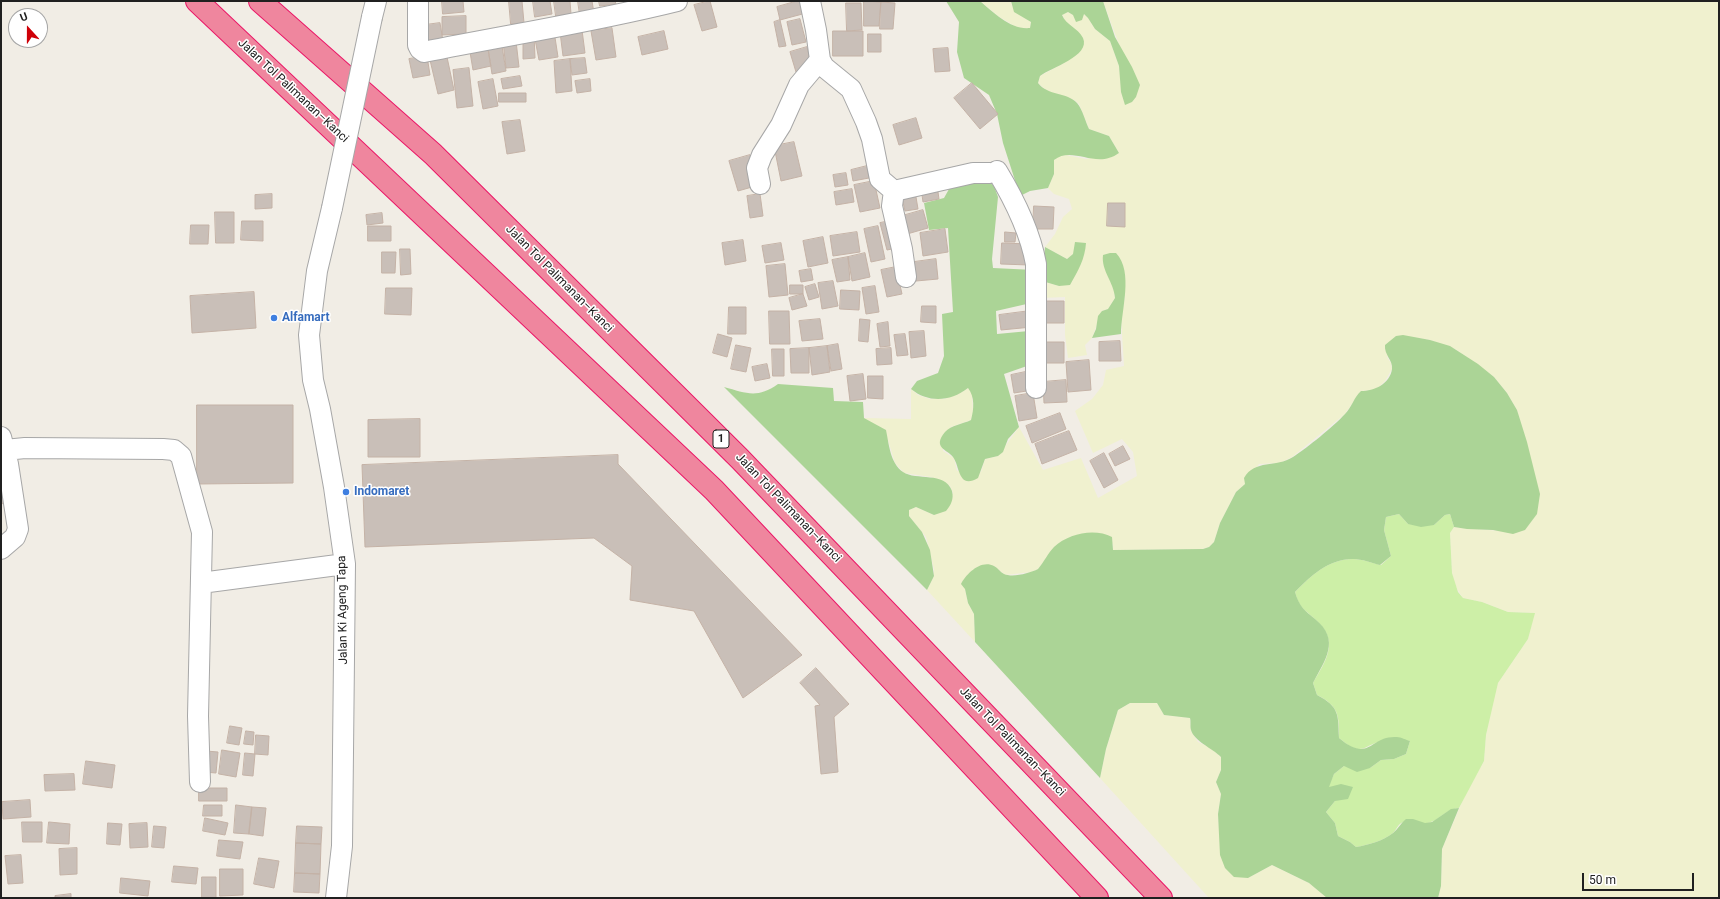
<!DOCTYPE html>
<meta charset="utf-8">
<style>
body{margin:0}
#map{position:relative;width:1720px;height:899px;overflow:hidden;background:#f1ede5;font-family:Roboto,sans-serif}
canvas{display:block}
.frame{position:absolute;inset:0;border:2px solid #202020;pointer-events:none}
.north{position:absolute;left:8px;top:8px;width:40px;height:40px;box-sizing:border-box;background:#fff;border:1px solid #a6a6a6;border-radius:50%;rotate:339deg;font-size:11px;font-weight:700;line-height:16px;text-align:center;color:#202020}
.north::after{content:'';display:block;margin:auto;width:14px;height:18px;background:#cf0008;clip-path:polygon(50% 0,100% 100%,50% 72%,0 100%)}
.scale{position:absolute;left:1582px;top:873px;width:112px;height:18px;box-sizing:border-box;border:2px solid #202020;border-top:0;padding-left:5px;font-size:12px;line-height:14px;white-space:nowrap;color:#202020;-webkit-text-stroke:3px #fff;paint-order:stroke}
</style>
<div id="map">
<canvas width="1720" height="899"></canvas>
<div class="frame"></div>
<div class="north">U</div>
<div class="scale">50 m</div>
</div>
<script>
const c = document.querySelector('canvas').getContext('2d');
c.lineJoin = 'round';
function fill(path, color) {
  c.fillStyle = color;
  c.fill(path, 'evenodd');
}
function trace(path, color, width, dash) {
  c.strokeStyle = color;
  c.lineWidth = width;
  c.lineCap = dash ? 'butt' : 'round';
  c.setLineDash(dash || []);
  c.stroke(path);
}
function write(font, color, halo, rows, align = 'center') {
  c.font = font + ' Roboto,sans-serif';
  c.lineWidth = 3;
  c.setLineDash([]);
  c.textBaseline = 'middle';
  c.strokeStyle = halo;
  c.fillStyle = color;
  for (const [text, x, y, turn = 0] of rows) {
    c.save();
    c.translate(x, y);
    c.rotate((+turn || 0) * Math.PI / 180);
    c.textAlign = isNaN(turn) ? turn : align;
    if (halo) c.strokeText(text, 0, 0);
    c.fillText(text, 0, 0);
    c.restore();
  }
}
fill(new Path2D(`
 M980 1H1011L1012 6 1020 15 1031 22 1030 28 1023 29 1016 27 998 16Z
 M1103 1H1719V898H1438L1441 886 1442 849 1465 795 1484 761 1486 735 1494 696 1498 683 1528 639 1534 613 1508 612 1482 602 1463 598 1455 586 1452 573 1450 533 1454 527 1500 531 1529 524 1537 513 1517 410 1507 393 1494 377 1455 349 1430 340 1417 338 1387 357 1391 363 1392 369 1385 381 1380 386 1374 390 1361 391 1345 414 1292 457 1280 463 1259 464 1245 484 1236 492 1220 523 1214 542 1209 547 1203 549 1113 550V544L1072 536 1055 547 1038 569 1032 572 1005 575 994 566H981L969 573 965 589 968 603 974 614 975 642 927 590 934 576V569L926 537 909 516V510L916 507 934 515 953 493 950 486 944 482 931 477 904 473 895 463 887 437 864 418 911 419V389L918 395 930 399H944L962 392 968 388 972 393 973 413 971 420 951 427 942 438 943 451 954 458 957 471 981 472 985 459 998 456 1019 427 1043 470 1081 458 1098 498 1137 476 1133 452 1122 439 1093 453 1075 411 1092 399 1103 385 1106 370 1124 366 1121 317 1125 297 1107 273 1113 285 1115 298 1108 309 1102 311 1092 338 1085 345 1087 355 1068 358 1065 335V297L1041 298 1042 281 1059 286 1073 254 1067 259 1045 247 1055 234 1063 217 1072 209 1069 199 1054 194 1048 188 1054 174V160L1059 156 1066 155 1086 159 1119 153 1109 136 1089 129 1079 104 1074 100 1048 92 1038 83 1040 76 1064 63 1083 39 1065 21 1062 14 1068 12 1073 15 1084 14 1088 18 1095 29 1110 41 1119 66 1123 99 1121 50Z
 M1143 702 1157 703 1164 715 1190 718 1191 731 1198 742 1211 748 1221 757V770L1216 782 1221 794 1218 814 1219 828 1248 878 1272 865 1309 883 1327 898H1209L1100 778 1106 749 1118 710 1130 703Z`), '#f0f1cf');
fill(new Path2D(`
 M1399 514 1408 524 1434 525 1445 515 1450 514 1454 527 1450 533 1452 573 1458 592 1463 598 1482 602 1508 612 1535 613 1528 639 1498 683 1486 735 1484 761 1459 808C1445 809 1438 822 1427 823 1417 824 1415 817 1403 822 1398 824 1397 829 1393 833 1383 841 1368 845 1356 847L1350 842 1338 836 1335 823 1326 812 1335 801 1328 787 1334 774 1344 766 1370 768 1381 760 1394 759 1406 754 1410 741C1402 740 1391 738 1384 740 1361 746 1363 758 1339 738 1339 715 1339 706 1317 695L1313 683C1325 662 1340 642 1317 621 1305 609 1300 610 1295 592 1311 576 1328 559 1353 559 1362 559 1372 563 1381 565L1391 556 1384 530 1386 517Z`), '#cdefa7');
fill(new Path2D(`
 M946 1H980C994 13 1011 30 1030 28L1031 22 1014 12 1011 1H1103L1115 37 1132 67 1140 85 1136 97 1132 102 1125 105 1121 92 1119 66 1110 41 1095 29 1088 18 1084 14 1082 20 1076 22 1073 15 1068 12 1062 15C1066 25 1078 28 1083 38 1091 56 1050 68 1040 76L1038 83C1048 96 1067 92 1077 103 1083 110 1085 121 1089 129L1109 136 1119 153C1096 170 1073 145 1054 160V174L1048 188 1030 191 1020 196 1003 143 997 114 989 95 964 78 957 52 959 22Z
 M983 177 994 186 998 197 992 259 993 268 1034 270 1031 303 996 311 997 334 1029 331 1027 366 1004 374 1019 427 1008 439 1003 452 998 456 985 459 978 478C958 490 960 466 953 457 947 449 932 448 945 432 951 425 963 424 971 420 974 409 975 397 968 388 950 402 928 403 911 389L917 381 938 373 944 356 942 314 953 312 948 228 929 230 924 203 944 198 953 182Z
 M1075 242 1086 243C1085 259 1078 271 1070 285L1059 286 1042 281 1045 247 1067 259 1073 254Z
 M1110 253H1116C1134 272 1121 310 1121 334L1092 338 1096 329 1098 316 1102 311 1108 309 1115 298C1114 282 1101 271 1103 255Z
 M1403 335 1430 340 1450 346 1478 364 1494 377 1507 393 1517 410 1527 442 1540 494 1537 514 1525 530 1513 534 1493 530 1467 529 1454 527 1450 514 1445 515 1434 525 1421 527 1408 524 1399 514 1386 517 1384 530 1391 556 1380 565C1372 563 1362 559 1353 559 1328 559 1311 576 1295 592 1299 606 1304 610 1315 619 1341 640 1325 660 1313 683L1317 695C1340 707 1338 715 1339 738 1370 764 1370 735 1397 737 1401 737 1406 740 1410 741L1406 754 1394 759 1381 760 1370 768 1357 772 1344 766 1334 774 1329 787 1341 784 1353 787 1348 799 1335 801 1326 812 1335 823 1338 836 1350 842 1356 847C1368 845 1383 841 1393 833 1398 829 1401 823 1406 819H1413L1425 823 1432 822 1451 809 1459 808 1442 849 1441 886 1438 898H1327L1309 883 1272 865 1248 878 1234 877 1225 868 1220 855 1218 814 1221 794 1216 782 1221 770V757C1212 748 1194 741 1191 730 1190 727 1191 721 1190 718L1164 715 1157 703H1130L1118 710 1106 749 1100 778 975 642 974 614 968 603 965 589 961 584C966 574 981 559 994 566 998 568 1000 572 1004 574 1013 578 1030 573 1038 569 1044 562 1048 553 1054 547 1069 533 1095 528 1112 537L1113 550 1203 549 1209 547 1214 542 1220 523 1236 492 1245 484 1244 478C1255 459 1276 468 1293 457 1307 448 1334 426 1345 414 1352 407 1354 397 1361 391 1374 391 1390 384 1392 369 1393 360 1384 355 1385 345L1396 336Z
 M778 384 833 388 834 401 863 402 864 418 886 430C889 444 890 463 903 472 916 481 945 471 952 491 954 499 951 505 946 511L934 515 916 507 909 510V516L922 532 930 550 934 576 927 590 724 387C746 393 757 399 778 384Z`), '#abd496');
const building = new Path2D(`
 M442 1H463L464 12 443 14Z
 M509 1H522L524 23 511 24Z
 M533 1H550L552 14 535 17Z
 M554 1H570L571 14 556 16Z
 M578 1H592L594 13 580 15Z
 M599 1H615L616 4 600 6Z
 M710 1 717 27 702 31 694 5Z
 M797 1H807L810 12 780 20 777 7Z
 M864 1 881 2 879 26H864Z
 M881 2 895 3 893 29H880Z
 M846 3H861L862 30 847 31Z
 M466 16V34L442 35V17Z
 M800 19 806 42 792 45 787 22Z
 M780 20 786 46 779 47 774 22Z
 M440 23 444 47 428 50 425 25Z
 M612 28 616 57 596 60 591 31Z
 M582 30 585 53 563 56 560 32Z
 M554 31 558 57 539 60 534 34Z
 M664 31 668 49 642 55 638 37Z
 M833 31H863V56H833Z
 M534 34 535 58 523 59V35Z
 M868 34H881V52H868Z
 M516 41 519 67 506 68 503 42Z
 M502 46 506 71 492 74 488 49Z
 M807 47 812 67 796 72 790 52Z
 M948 48 950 71 935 72 933 49Z
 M488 49 491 66 473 70 470 52Z
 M427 56 430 75 413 78 409 59Z
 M447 57 454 90 438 94 430 60Z
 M585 58 587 73 572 75 570 59Z
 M570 59 572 91 556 93 554 61Z
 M469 68 473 106 457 108 453 70Z
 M520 76 522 86 503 89 501 79Z
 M493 79 498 106 483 109 478 82Z
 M590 79 591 91 577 93 575 81Z
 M972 83 998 114 980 129 954 98Z
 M499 93H526V102H499Z
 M916 118 922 138 899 145 893 125Z
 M520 120 525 151 507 154 502 122Z
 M794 142 802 176 781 181 774 146Z
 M750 155 759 185 738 191 729 161Z
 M867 166 869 178 853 181 851 170Z
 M846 173 848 185 835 187 833 175Z
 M874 181 880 208 860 212 854 185Z
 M937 185 939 199 923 202 921 188Z
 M852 189 854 202 836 205 834 192Z
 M915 191 918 209 905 211 901 193Z
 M272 194V208L255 209V195Z
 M760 194 763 216 750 218 747 196Z
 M1108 203H1125V227L1107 226Z
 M1034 206 1054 207 1053 229H1033Z
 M923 210 928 228 907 234 902 216Z
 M215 212H234V243H216Z
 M382 213 383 223 367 225 366 215Z
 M895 220 901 247 887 250 880 223Z
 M242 221H263V241L241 240Z
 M191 225H209L208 244H190Z
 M368 226H391V241H368Z
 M878 226 885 259 871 262 864 229Z
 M945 229 948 252 923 256 920 233Z
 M857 232 860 252 833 256 830 236Z
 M1005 232 1016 233 1015 242H1005Z
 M823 237 828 263 808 267 803 241Z
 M743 240 746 261 725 265 722 243Z
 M781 243 784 260 765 263 762 246Z
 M1002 243 1030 244 1029 265 1001 264Z
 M400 249H410L411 274 401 275Z
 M382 252H396L395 273H382Z
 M865 253 870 277 852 281 848 257Z
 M848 257 850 280 837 282 832 260Z
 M936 259 938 279 916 281 914 262Z
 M785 264 788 295 769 297 766 266Z
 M896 267 902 294 887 297 881 270Z
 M811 269 813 280 801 282 799 271Z
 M833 281 838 306 822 309 818 283Z
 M815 284 819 297 809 300 805 287Z
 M790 285H803V294H790Z
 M875 286 879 312 866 314 862 288Z
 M386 288H412L411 315 385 314Z
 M841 290 860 291 859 310 840 309Z
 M254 292 256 328 192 333 190 296Z
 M803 294 807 306 792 310 789 298Z
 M1040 301H1064V323H1040Z
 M922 306H936V323L921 322Z
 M729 307H746V334H728Z
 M769 311H789L790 344H770Z
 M1030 311 1032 327 1001 330 999 315Z
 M820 319 823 339 802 341 799 321Z
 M860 319 870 320 868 342 859 341Z
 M888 322 890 346 880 347 877 324Z
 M924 331 926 356 911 358 909 332Z
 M718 334 732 338 727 357 713 353Z
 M905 334 908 355 897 356 894 335Z
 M1120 341 1121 361H1099V342Z
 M1040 342H1064V363H1040Z
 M838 344 842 369 831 371 827 346Z
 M736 345 751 348 746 372 731 369Z
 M827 346 830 372 812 375 809 348Z
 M809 348V373H791L790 349Z
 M891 348 892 364 877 365 876 349Z
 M772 349H784V376H773Z
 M1089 360 1091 390 1068 392 1066 362Z
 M767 364 770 378 755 381 752 367Z
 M1030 371 1033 390 1014 393 1011 375Z
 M863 374 866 399 850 401 847 376Z
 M868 376H883V399L868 398Z
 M1066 380 1067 402 1044 403 1043 382Z
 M1033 393 1037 418 1019 421 1015 396Z
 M197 405H293V483L197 484Z
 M1060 413 1066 429 1032 443 1026 426Z
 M420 419V457H368V420Z
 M1069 431 1077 450 1042 464 1035 444Z
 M1123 446 1130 459 1115 466 1109 454Z
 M1104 453 1118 480 1104 488 1090 461Z
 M618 455V464L802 655 743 698 694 611 630 600 632 566 594 538 365 547 362 465Z
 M1 488 5 503 1 504Z
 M816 668 849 704 834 717 838 772 821 774 815 706 820 705 800 683Z
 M230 726 242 728 239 745 227 743Z
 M246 731 254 732 253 745 244 744Z
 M256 735 269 736 268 755 255 754Z
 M222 750 240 753 236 777 219 774Z
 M206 751 218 752 216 773 204 772Z
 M245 753 255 754 253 776 243 775Z
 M86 761 115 765 112 788 83 784Z
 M74 774 75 790 45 791 44 775Z
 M199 788H227V801H199Z
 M30 800 31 817 3 819 2 802Z
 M204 805H222V816H203Z
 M236 805 252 807 249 834 234 833Z
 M252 807 266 808 263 836 249 834Z
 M205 818 228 823 225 835 203 831Z
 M22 822H42V842H23Z
 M49 822 70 824 69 844 47 843Z
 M108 823 122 824 120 845 107 844Z
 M147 823 148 847 130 848 129 824Z
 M154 826 166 827 164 848 152 847Z
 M297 826 322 827 321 844 296 843Z
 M219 840 243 842 240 859 217 856Z
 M296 843 321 844 320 874 295 873Z
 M77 848V874L60 875 59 849Z
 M21 855 23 883 8 884 5 856Z
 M259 858 279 861 274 888 254 884Z
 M174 866 198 868 196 884 172 882Z
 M220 869H243V895L220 896Z
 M295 873 320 874 319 893 294 892Z
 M202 877H216V898H202Z
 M121 878 150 881 148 896 120 893Z
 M71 894V898H55V896Z`);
fill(building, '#c9bfb8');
trace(building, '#c4b2a6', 1);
const minor = new Path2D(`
 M418 1V45L420 49 424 52C508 35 593 22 677 1
 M810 1 816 30 820 60 824 67 851 89 866 122 872 139 880 179 894 191 973 173H990
 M372 17 376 1
 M997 171C1014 199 1030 231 1036 264V388
 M760 184 757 168 762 155 781 125 799 85 820 60
 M894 191 892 206 902 249 906 277
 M332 208 317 271 309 335 313 380 320 409 334 487 345 564 342 846 336 898
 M1 437 8 464 18 529 15 537 1 549
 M5 450 25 448 163 449 174 450 181 456 202 532 198 716 200 782
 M201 583 345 564`);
const highway = new Path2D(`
 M197 1 714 490 1097 898
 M260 1 433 154 740 459 1161 898`);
trace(minor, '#a7a7a7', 22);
trace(highway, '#eb1667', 24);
trace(minor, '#fff', 20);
trace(highway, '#ef869e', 22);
const minorBridge = new Path2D(`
 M332 208 372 17`);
trace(minorBridge, '#a7a7a7', 22, []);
trace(minorBridge, '#fff', 20);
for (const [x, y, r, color] of [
 [274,318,4,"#3f7fe0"],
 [346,492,4,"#3f7fe0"]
]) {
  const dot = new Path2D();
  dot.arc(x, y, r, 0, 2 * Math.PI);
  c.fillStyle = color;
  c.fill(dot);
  trace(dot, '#fff', 1.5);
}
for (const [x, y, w] of [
 [721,439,16]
]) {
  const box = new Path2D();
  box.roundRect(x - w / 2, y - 9, w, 18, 3);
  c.fillStyle = '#fff';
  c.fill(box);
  trace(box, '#202020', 1);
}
write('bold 11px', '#202020', null, [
 ["1",721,439]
]);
write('12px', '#202020', '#fff', [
 ["Jalan Tol Palimanan–Kanci",293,91,43],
 ["Jalan Tol Palimanan–Kanci",559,279,45],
 ["Jalan Tol Palimanan–Kanci",788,508,46],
 ["Jalan Ki Ageng Tapa",343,610,-91],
 ["Jalan Tol Palimanan–Kanci",1012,742,46]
]);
write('bold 12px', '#366cbe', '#fff', [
 ["Alfamart",282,318],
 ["Indomaret",354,492]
], 'left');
</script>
